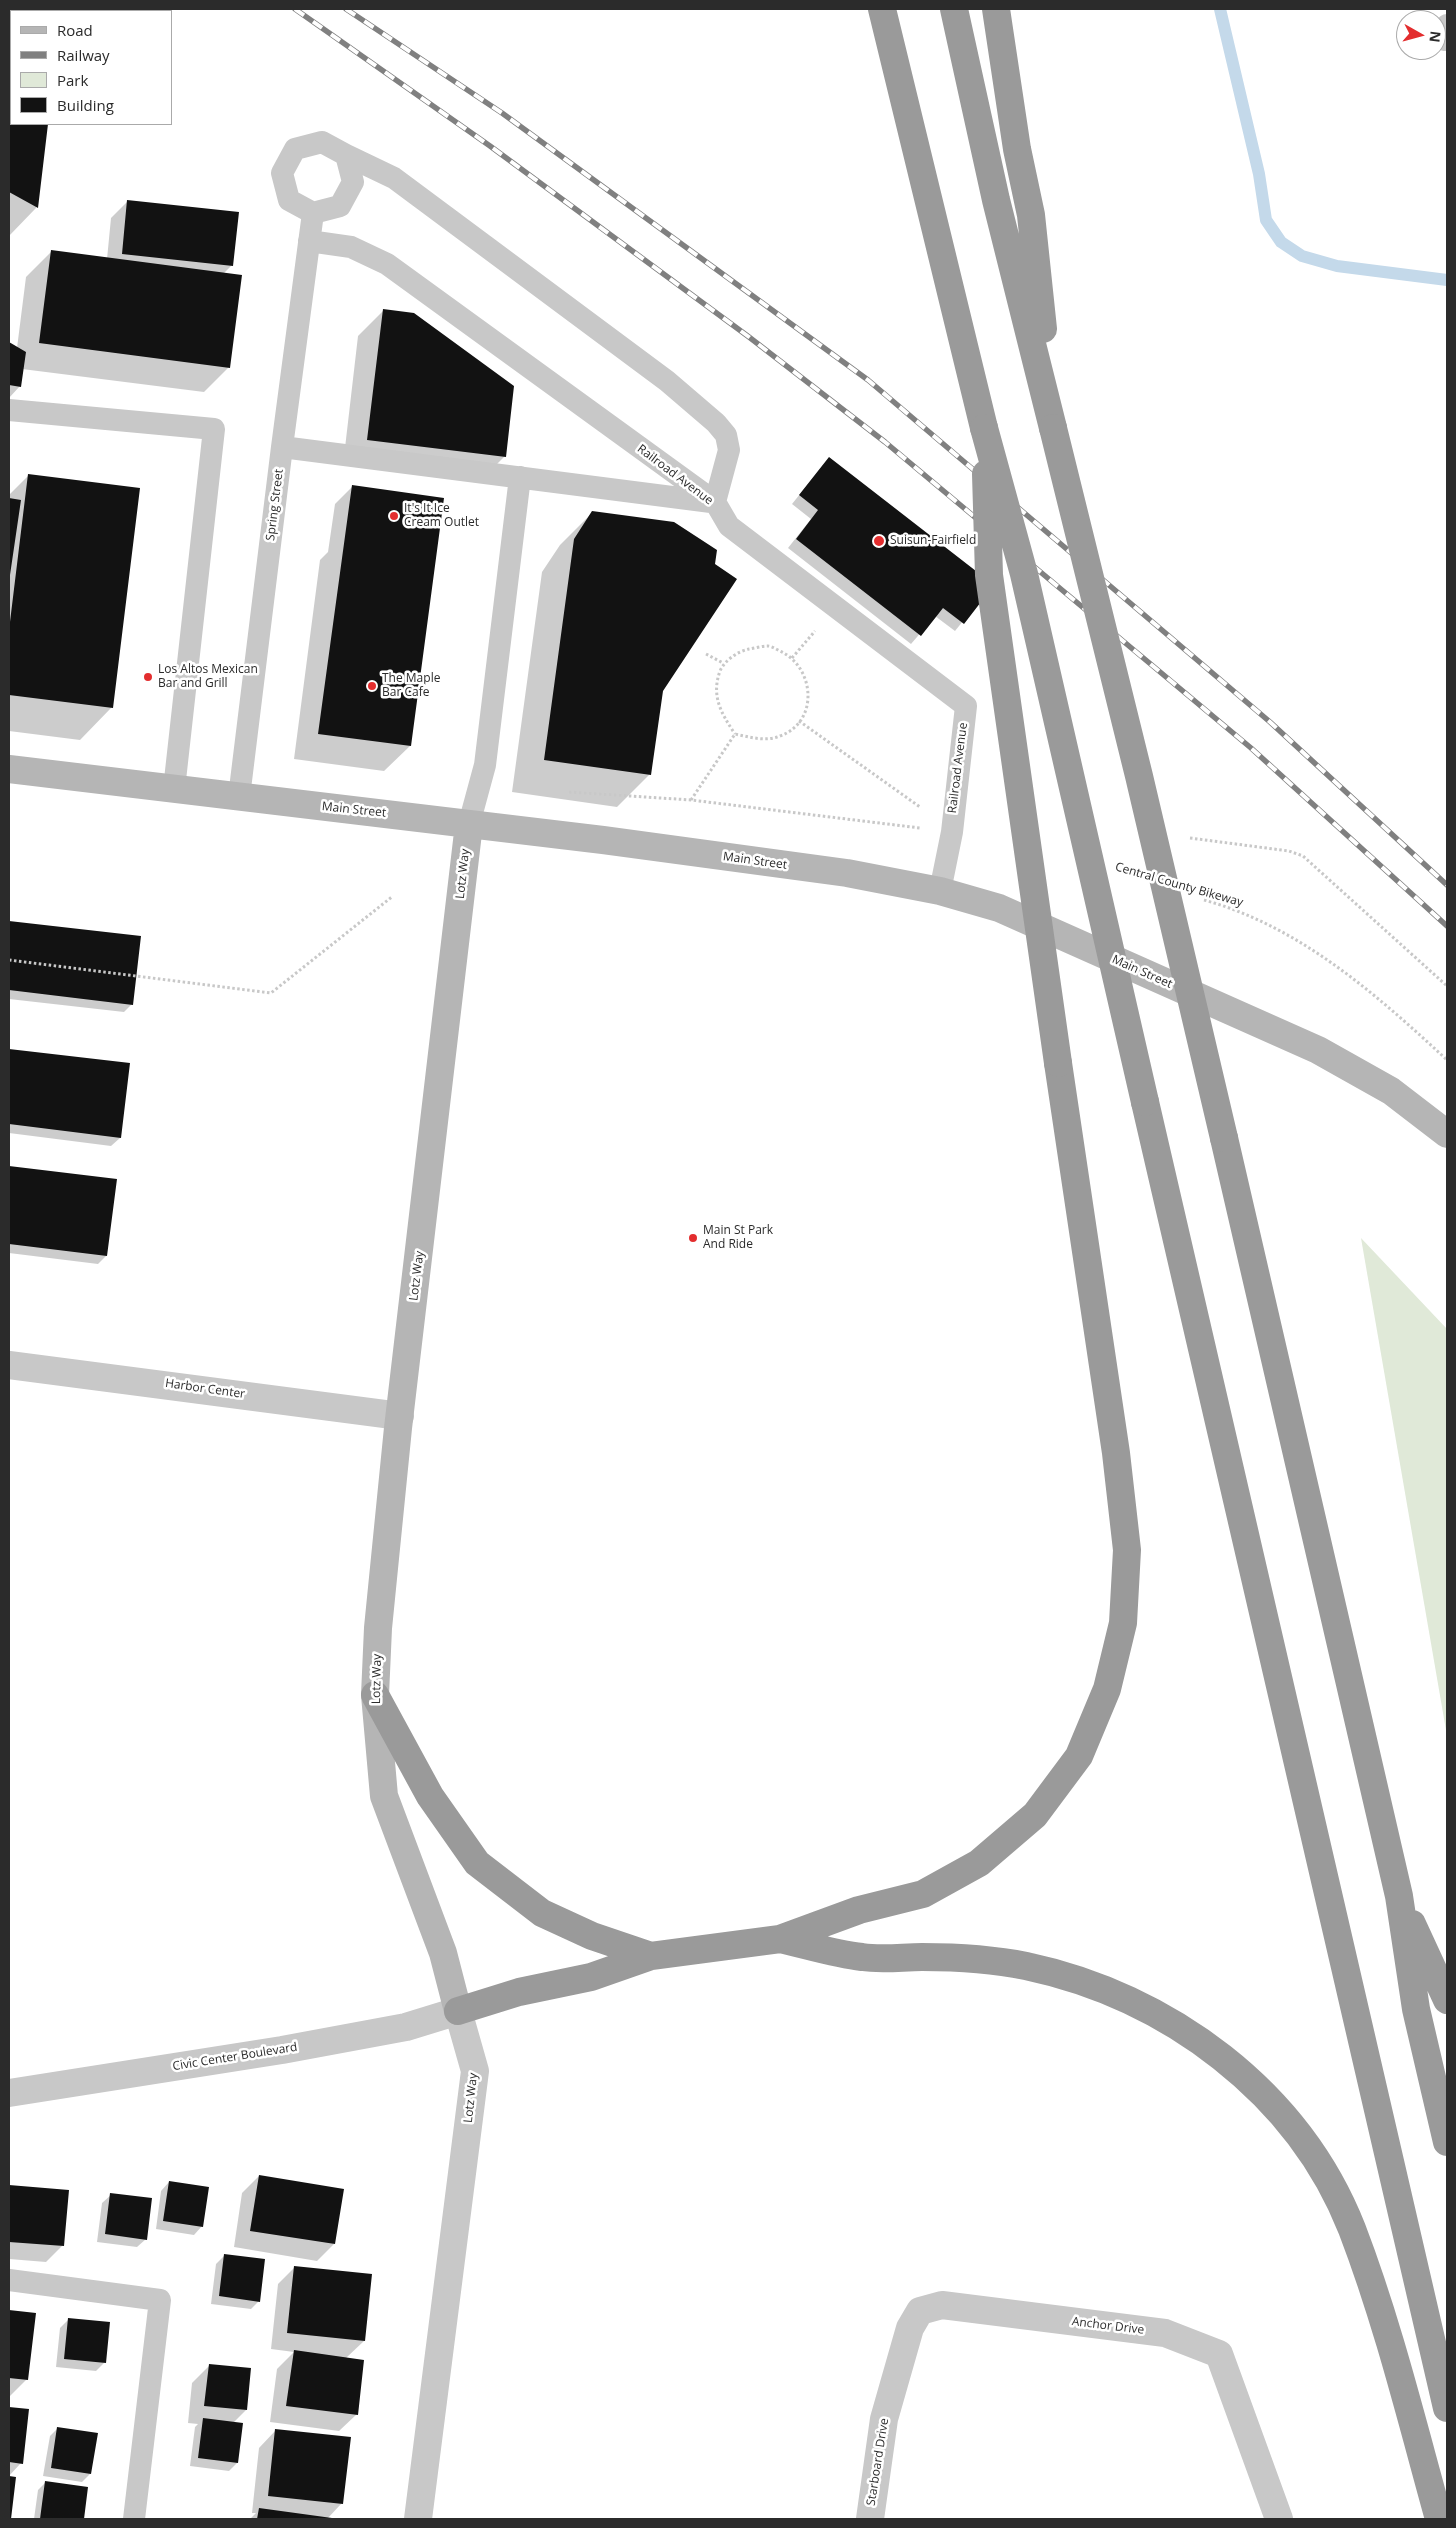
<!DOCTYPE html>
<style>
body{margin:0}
#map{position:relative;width:1456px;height:2528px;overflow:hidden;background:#fff;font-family:"Open Sans",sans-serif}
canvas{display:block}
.frame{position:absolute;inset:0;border:10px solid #2b2b2b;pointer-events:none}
.legend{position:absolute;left:10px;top:10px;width:162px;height:115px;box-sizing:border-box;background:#fff;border:1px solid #aaa;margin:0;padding:6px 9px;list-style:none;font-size:15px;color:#2b2b2b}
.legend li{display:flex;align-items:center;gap:10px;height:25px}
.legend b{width:25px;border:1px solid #aaa}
.north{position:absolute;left:1396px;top:10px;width:50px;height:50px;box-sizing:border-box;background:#fff;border:1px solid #aaa;border-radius:50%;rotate:97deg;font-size:14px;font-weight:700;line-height:20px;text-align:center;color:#2b2b2b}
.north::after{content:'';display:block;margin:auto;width:18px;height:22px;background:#e32d2e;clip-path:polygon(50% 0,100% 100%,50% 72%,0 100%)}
</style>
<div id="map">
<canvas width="1456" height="2528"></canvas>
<div class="frame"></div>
<ul class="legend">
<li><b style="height:6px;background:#b5b5b5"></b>Road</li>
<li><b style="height:6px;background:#808080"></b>Railway</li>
<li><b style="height:14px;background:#e0e9d8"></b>Park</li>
<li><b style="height:14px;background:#121212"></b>Building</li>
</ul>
<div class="north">N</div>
</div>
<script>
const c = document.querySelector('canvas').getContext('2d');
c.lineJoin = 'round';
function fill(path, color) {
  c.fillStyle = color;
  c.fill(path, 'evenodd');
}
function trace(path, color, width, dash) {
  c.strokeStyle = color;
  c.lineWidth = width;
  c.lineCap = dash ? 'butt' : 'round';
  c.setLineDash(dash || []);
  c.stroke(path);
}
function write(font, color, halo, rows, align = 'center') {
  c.font = font + ' "Open Sans",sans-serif';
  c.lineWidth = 5;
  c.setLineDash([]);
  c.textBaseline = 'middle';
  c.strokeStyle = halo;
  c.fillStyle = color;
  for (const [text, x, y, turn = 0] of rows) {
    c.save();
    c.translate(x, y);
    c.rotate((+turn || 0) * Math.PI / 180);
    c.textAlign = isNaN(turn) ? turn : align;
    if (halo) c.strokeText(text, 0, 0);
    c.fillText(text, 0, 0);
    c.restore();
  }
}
fill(new Path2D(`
 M1361 1238 1447 1329V1736Z`), '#e0e9d8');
fill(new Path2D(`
 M9 88 11 89V124H47L36 208 9 236Z
 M128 201 232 265 223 274 229 367 204 392 22 369 20 386 9 398V343L17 348 26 277 51 252 107 259 111 218Z
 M384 310 505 456 480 481 343 465 358 336Z
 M829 458 992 585 955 631 935 616 911 644 788 548 811 519 792 504Z
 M28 476 112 707 80 740 9 731V495Z
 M352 487 410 746 384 771 294 759 320 560 328 552 335 504Z
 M593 512 661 691 650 774 617 807 512 792 542 572 560 545Z
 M9 922 140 937 132 1004 124 1012 9 999Z
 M9 1050 129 1065 120 1138 111 1146 9 1133Z
 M9 1167 115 1180 106 1256 98 1264 9 1253Z
 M259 2176 334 2244 317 2261 234 2247 242 2193Z
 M169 2182 202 2226 194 2235 156 2229 161 2191Z
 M9 2186 68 2191 63 2245 46 2262 9 2259Z
 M111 2195 146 2239 137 2247 97 2242 102 2203Z
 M224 2256 259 2301 251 2309 211 2304 216 2264Z
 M295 2267 364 2341 346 2358 357 2414 339 2431 270 2422 277 2369 294 2352 271 2349 278 2284Z
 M9 2312 34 2314 27 2379 10 2396Z
 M68 2320 104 2363 96 2371 56 2367 60 2328Z
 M209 2366 246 2410 233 2423 237 2463 229 2471 190 2466 195 2427 198 2424 188 2423 192 2383Z
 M9 2408 27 2410 21 2463 9 2476Z
 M58 2428 90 2474 82 2482 43 2476 50 2436Z
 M276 2430 342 2503 327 2519H331H250L256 2513H252L259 2448Z
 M46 2482 87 2488 83 2519H34L38 2490Z`), '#0003');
trace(new Path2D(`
 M1220 9 1259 174 1266 220 1281 242 1302 256 1337 266 1447 280`), '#c4d9ea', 12);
fill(new Path2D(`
 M9 86 11 88V124H48L38 208 9 192Z
 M127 200 239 212 233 266 122 254Z
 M51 250 242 275 230 368 39 343Z
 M383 309 414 313 514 386 506 457 367 440Z
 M9 342 26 352 21 387 9 385Z
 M829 457 994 585 964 624 943 608 921 636 796 539 818 510 799 495Z
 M28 474 140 488 113 708 9 695V630Z
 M352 485 444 498 411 746 318 734Z
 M9 498 21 500 10 575H9Z
 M592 511 674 522 717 550 715 564 737 579 663 691 651 775 544 760 574 539Z
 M9 921 141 936 133 1005 9 990Z
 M9 1049 130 1063 121 1138 9 1124Z
 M9 1166 117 1179 107 1256 9 1244Z
 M259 2175 344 2189 335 2244 250 2231Z
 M169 2181 209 2187 203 2227 163 2221Z
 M9 2185 69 2190 64 2246 9 2242Z
 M110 2193 152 2198 147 2240 105 2234Z
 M224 2254 265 2259 260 2302 219 2296Z
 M294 2266 372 2274 365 2341 287 2333Z
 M9 2310 36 2313 28 2380 9 2378Z
 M68 2318 110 2322 106 2363 64 2359Z
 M294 2350 364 2360 358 2415 286 2406Z
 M209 2364 251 2368 247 2410 204 2406Z
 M9 2407 29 2409 23 2464 9 2462Z
 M203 2418 243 2423 238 2463 198 2458Z
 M57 2427 98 2433 91 2474 51 2468Z
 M275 2429 351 2437 343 2504 268 2496Z
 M9 2476 16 2477 11 2519H9Z
 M45 2481 88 2487 84 2519H40Z
 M259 2508 332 2518V2519H257Z`), '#121212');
trace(new Path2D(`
 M706 654 723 663
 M792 658 815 631
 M799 721 920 807
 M569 792 691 800 920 828
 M691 800 735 734C749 737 766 742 780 736 819 722 815 669 782 652 777 650 772 646 768 646 762 646 755 648 749 649 738 651 724 661 720 671 711 696 721 713 735 734
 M1190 838 1289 851 1303 856 1447 986
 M1204 900C1299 926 1376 994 1447 1060
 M9 960 271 993 393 896`), '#c8c8c8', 3, [2.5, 2.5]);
trace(new Path2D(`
 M1445 40 1447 25
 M322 142 346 155 353 182 340 206 313 213 289 200 282 173 295 149Z
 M346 155 394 178 667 381 716 423 726 435 729 450 715 502
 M309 241 351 247 387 264 715 502 729 526 966 706 952 832 940 891
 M9 410 214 429 174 789
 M282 447 711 502
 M239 797 282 447 313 213
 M469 824 485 765 520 477
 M9 2280 160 2300 134 2519`), '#c8c8c8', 22);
trace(new Path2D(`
 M9 1365 400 1416
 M870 2519 884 2419 910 2328 920 2311 942 2305 1165 2333 1219 2354 1279 2519`), '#c8c8c8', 28);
trace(new Path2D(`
 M9 2093 282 2050 406 2027 458 2011 475 2071 418 2519`), '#c8c8c8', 28);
trace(new Path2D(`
 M9 769 603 840 847 873 940 891 999 908 1318 1050 1391 1091 1447 1134
 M458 2011 443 1953 384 1796 375 1695 378 1628 398 1428 469 824`), '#b5b5b5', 28);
trace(new Path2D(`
 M882 9 984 428
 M954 9 996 200 1053 428
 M996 9 1017 149 1031 215 1043 329
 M1145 1102 1447 2408
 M1224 1138 1399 1896 1416 2009 1447 2142
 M375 1695 430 1796 477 1863 542 1913 592 1936 651 1956
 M1412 1924 1447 2000
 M780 1939C807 1945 835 1954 862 1957 882 1960 903 1957 922 1957 956 1957 992 1959 1026 1966 1168 1996 1298 2092 1352 2229 1388 2323 1412 2422 1439 2519
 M458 2011 519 1992 591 1977 651 1956 780 1939 859 1910 923 1894 979 1863 1035 1815 1079 1756 1107 1689 1123 1623 1127 1550 1116 1453 1058 1063`), '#9a9a9a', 28);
const rail = new Path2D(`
 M295 9 490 146 749 337 885 442 1251 748 1447 926
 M346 9 502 113 868 380 1270 722 1447 885`);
trace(rail, '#808080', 5.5);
trace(rail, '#fff', 4, [11]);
trace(new Path2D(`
 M984 428 1024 574 1145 1102
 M1053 428 1139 776 1224 1138
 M986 474 989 575 1058 1063`), '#9a9a9a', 28);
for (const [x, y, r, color] of [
 [394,516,5,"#e32d2e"],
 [879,541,6,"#e32d2e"],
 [148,677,5,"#e32d2e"],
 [372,686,5,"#e32d2e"],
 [693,1238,5,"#e32d2e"]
]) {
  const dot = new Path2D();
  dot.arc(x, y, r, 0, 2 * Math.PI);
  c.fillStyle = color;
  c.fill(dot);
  trace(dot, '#fff', 2);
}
write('12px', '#2b2b2b', '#fff', [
 ["Railroad Avenue",675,475,37],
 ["Spring Street",275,505,-83],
 ["Railroad Avenue",958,768,-83],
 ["Main Street",354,810,6],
 ["Main Street",755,861,8],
 ["Lotz Way",463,874,-84],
 ["Central County Bikeway",1179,885,16],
 ["Main Street",1142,972,24],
 ["Lotz Way",417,1276,-83],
 ["Harbor Center",205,1389,8],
 ["Lotz Way",377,1679,-89],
 ["Civic Center Boulevard",235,2057,-9],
 ["Lotz Way",471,2098,-84],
 ["Anchor Drive",1108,2326,7],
 ["Starboard Drive",878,2462,-81]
]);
write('12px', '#2b2b2b', '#fff', [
 ["It's It Ice",404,509],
 ["Cream Outlet",404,523],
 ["Suisun-Fairfield",890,541],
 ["Los Altos Mexican",158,670],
 ["Bar and Grill",158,684],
 ["The Maple",382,679],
 ["Bar Cafe",382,693],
 ["Main St Park",703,1231],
 ["And Ride",703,1245]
], 'left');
</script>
